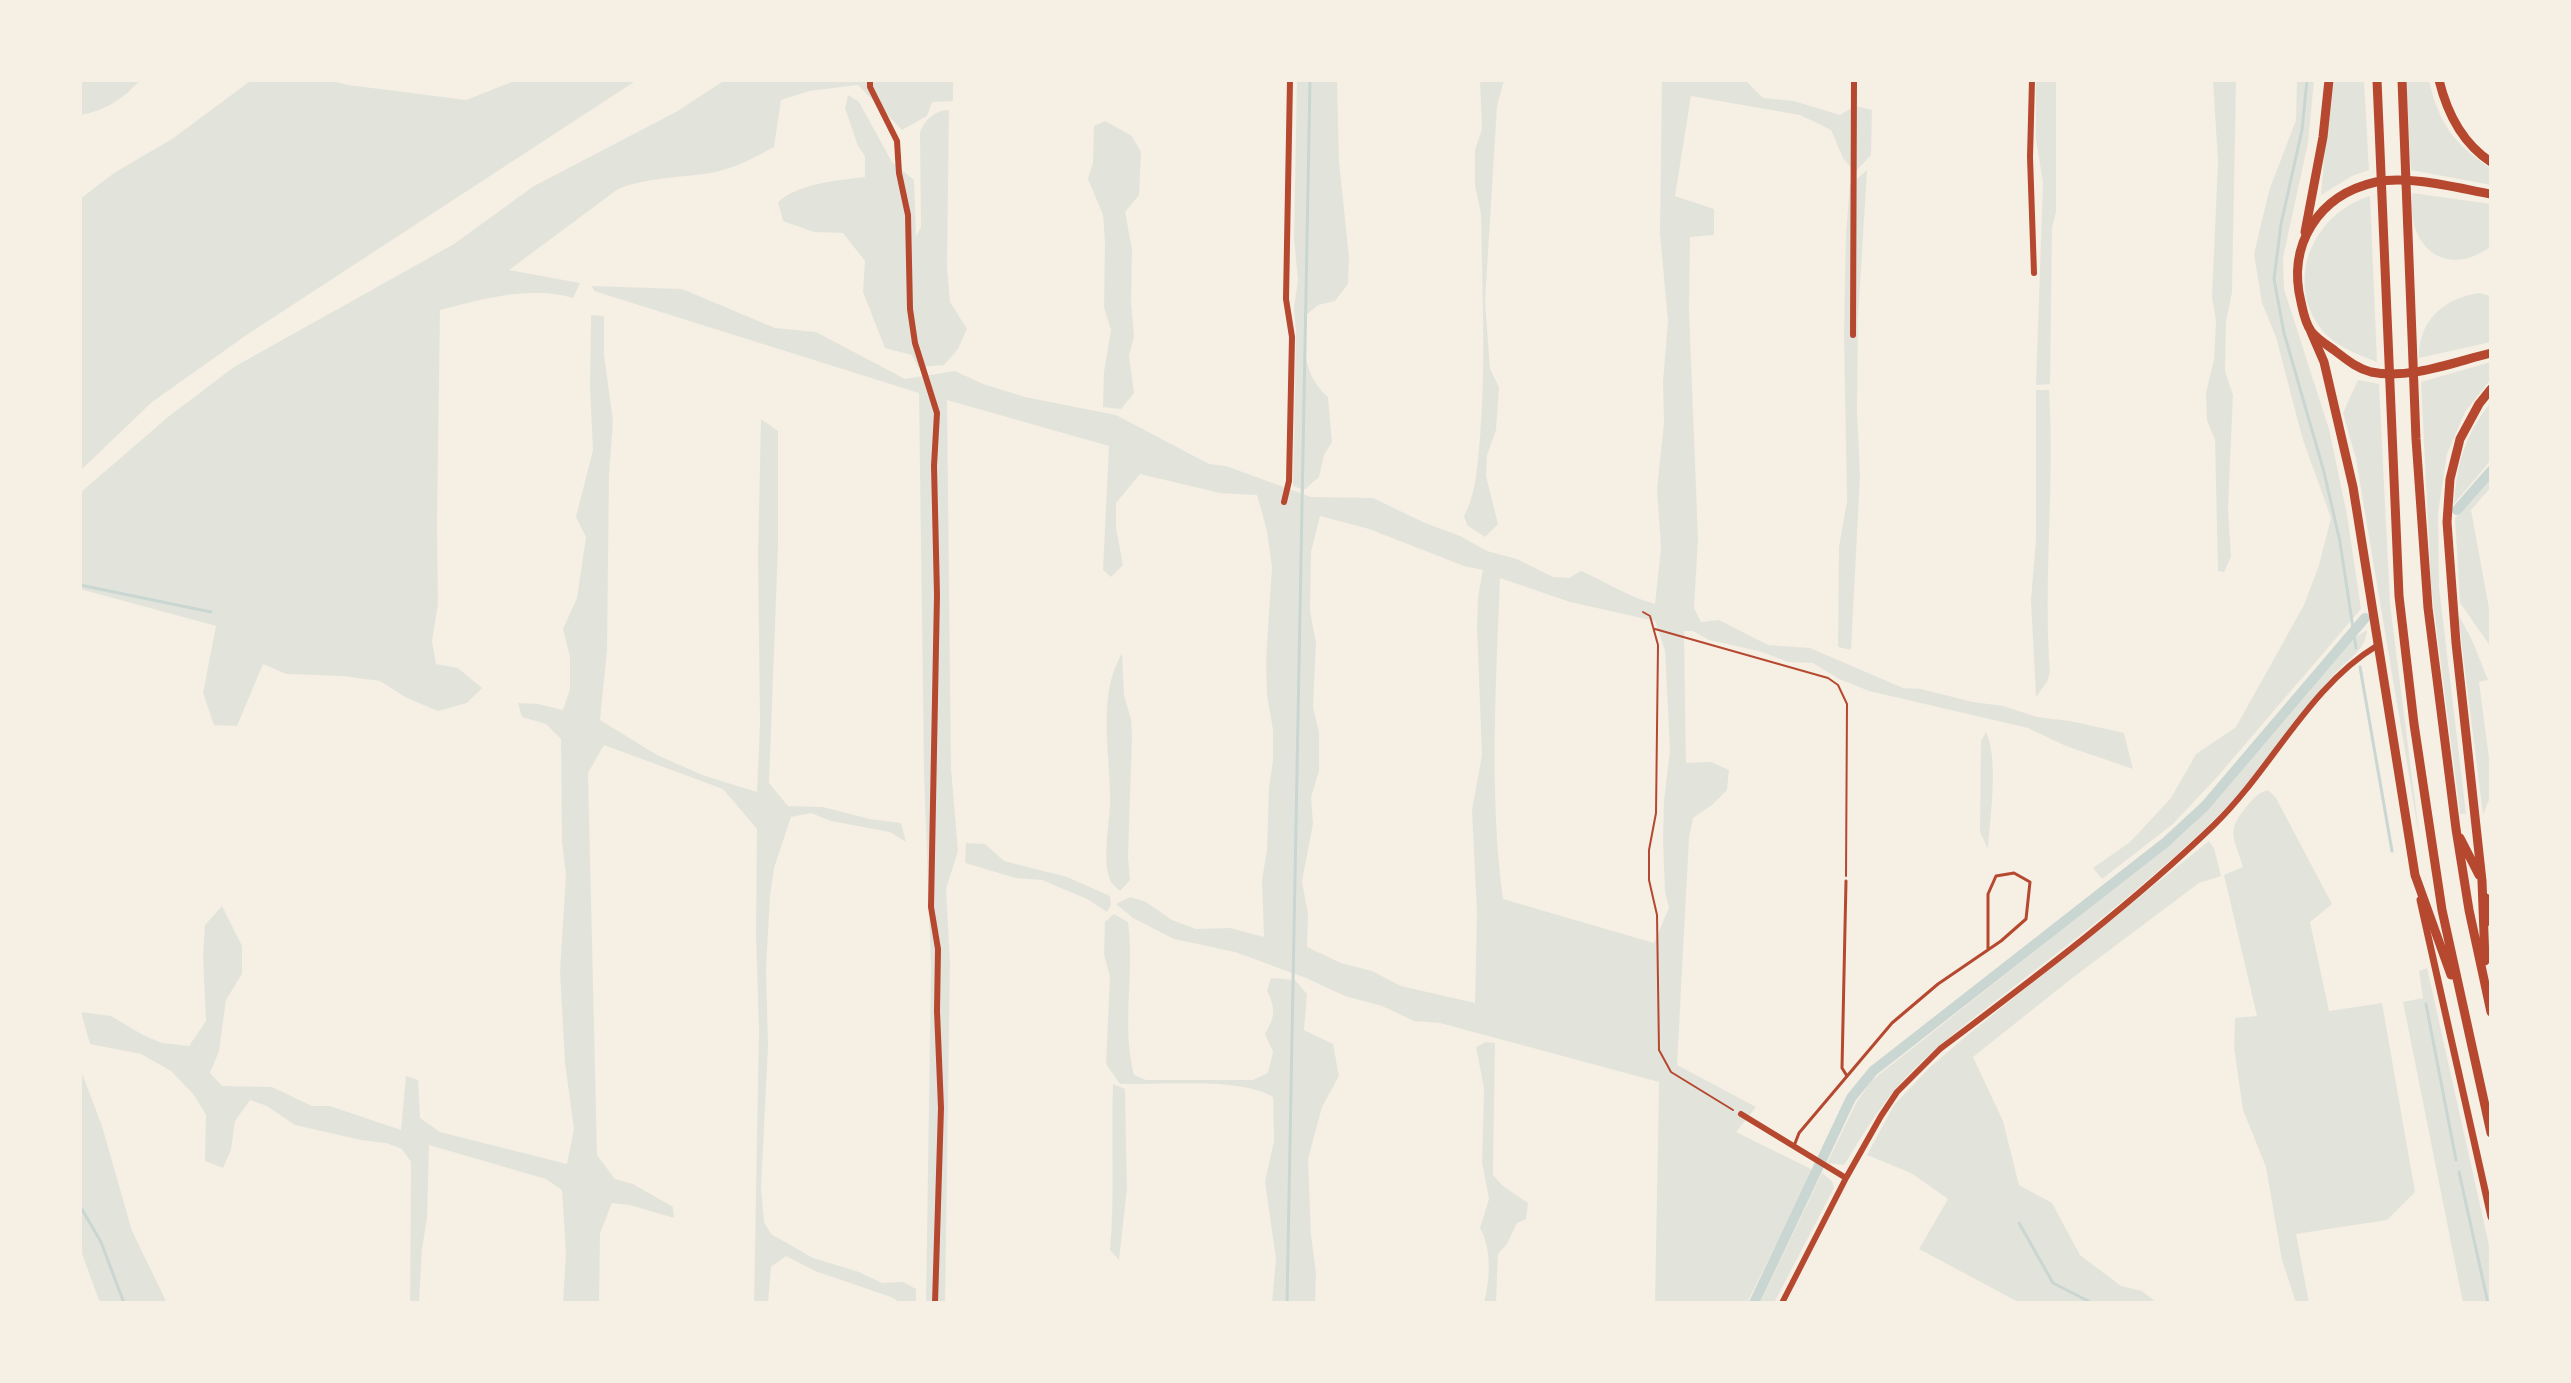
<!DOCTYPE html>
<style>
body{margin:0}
#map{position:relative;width:2571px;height:1383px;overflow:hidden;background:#f6efe4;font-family:"PT Sans Narrow",sans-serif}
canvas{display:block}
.frame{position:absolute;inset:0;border:82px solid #f6efe4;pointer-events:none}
</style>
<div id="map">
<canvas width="2571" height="1383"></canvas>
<div class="frame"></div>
</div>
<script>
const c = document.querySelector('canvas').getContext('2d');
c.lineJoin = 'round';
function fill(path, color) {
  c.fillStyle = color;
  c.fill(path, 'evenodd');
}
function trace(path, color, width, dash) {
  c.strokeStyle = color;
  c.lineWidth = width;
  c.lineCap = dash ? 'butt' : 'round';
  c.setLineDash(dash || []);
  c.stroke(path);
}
fill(new Path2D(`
 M80 80H140C124 99 104 111 80 115Z
 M257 80H329L348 85 466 100 517 80H637L248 334 152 402 80 471V199L114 173 172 139 249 82Z
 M725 80H953V101L932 102 927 116 902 130 858 85 809 91 781 100 774 147C754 158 733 169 710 173 679 178 648 177 618 189L509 270 580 283 573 298C529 285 484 299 440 310L437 525 438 604 432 641 436 664 458 668 482 688 467 703 438 711 407 698 380 681 343 676 286 674 263 664 237 726 214 725 203 693 216 626 80 589V493L168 417 234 367 454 244 534 186 676 112Z
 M1297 80H1337L1339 162 1349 257 1348 284 1335 301 1318 305 1305 316C1302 347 1304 376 1328 397L1332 442 1324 455 1319 477 1304 490 1293 486 1296 333 1294 308 1298 280 1294 238Z
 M1480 80H1504L1497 106 1485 301 1490 369 1499 387 1496 430 1487 455 1486 476 1498 524 1485 537 1467 525 1464 516C1477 492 1477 464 1480 438 1486 363 1482 289 1481 214L1475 185V150L1482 129Z
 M1662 80H1745L1763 98 1794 101 1840 115 1855 106 1872 110 1871 155 1855 172 1843 158 1831 130 1800 115 1691 96 1675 196 1714 209V235L1690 237 1689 311 1698 539 1694 608 1701 622 1719 620 1768 645 1810 648 1903 688 1921 689 1973 702 2003 706 2037 717 2070 721 2124 733 2133 769 2066 746 2028 728 1869 691 1839 679 1813 663 1788 662 1762 652 1709 640 1693 631H1684L1686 763 1711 762 1729 770 1727 790 1712 805 1693 818 1689 838 1677 1065 1756 1107 1736 1132 1813 1170 1747 1303H1655L1659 1082 1440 1023 1414 1021 1382 1006 1345 996 1306 978 1235 952 1174 939 1133 918 1116 904 1130 897 1146 902 1172 920 1196 929 1230 928 1264 937 1262 880 1267 850 1269 787 1273 761V730L1267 695 1266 661 1272 567 1267 531 1257 495 1220 493 1140 474 1116 503V528L1123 565 1111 577 1103 570 1109 446 947 400 951 768 958 851 946 889 950 963 945 1303H926L931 969 924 773 919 393 594 291 592 286 682 289 775 328 816 332 905 379 955 371 983 384 1025 397 1116 415 1209 464 1226 466 1311 497 1373 498 1425 523 1460 536 1487 551 1517 559 1553 577 1569 578 1581 571C1606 582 1629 597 1655 604L1661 548 1657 489 1664 422 1663 382 1668 321 1660 234ZM1320 516 1369 529 1464 566 1483 570 1478 597 1477 627 1482 755 1472 810 1477 913 1475 1003 1401 986 1372 971 1341 963 1307 947 1308 914 1302 881 1313 824 1311 797 1319 771V732L1313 707 1316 643 1310 611 1311 552ZM1500 578 1570 602 1655 621 1665 650 1670 750 1664 801 1663 840 1665 892 1669 908 1654 943 1503 899C1489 793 1496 685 1500 578Z
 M2036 80H2056V212L2052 228 2050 384 2036 385 2043 183 2036 139Z
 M2213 80H2236L2232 292 2226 322 2225 371 2233 395 2228 510 2231 557 2224 572 2218 571 2215 440 2207 420 2206 393 2214 360 2216 321 2212 297 2218 161Z
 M2297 80H2314L2308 143 2283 258 2284 289 2329 429 2347 515 2361 609 2218 776 2173 824 2102 879 2093 868 2130 842 2171 798 2196 754 2236 727 2304 605 2319 565 2331 518 2302 437 2276 337 2262 303 2254 254 2269 191 2296 120Z
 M2331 80H2364L2369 170 2352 176 2321 195Z
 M2406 80H2429C2439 125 2454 143 2491 169V185L2411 170Z
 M848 95 859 102 892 162 914 180 916 237 921 227 920 133C924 121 934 110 949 110L947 267 950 302 967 329 958 349 944 365 918 367 912 355 885 348 863 292 865 261 843 233 814 232 783 221 778 202C797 184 838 180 865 177V156L858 146 845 108Z
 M1105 121 1132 136 1141 152 1139 195 1125 212 1132 249 1131 301 1134 337 1129 355 1134 393 1121 409 1103 407 1104 372 1111 330 1104 307 1105 241 1103 215 1088 179 1093 163 1094 126Z
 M1867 170 1858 318 1857 411 1860 476 1851 650 1838 647 1839 547 1847 501 1844 334 1846 233 1850 185Z
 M2412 193 2491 204V246C2462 269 2426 264 2414 225 2411 216 2412 203 2412 193Z
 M2370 196 2377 362C2355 353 2333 346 2319 326 2285 277 2315 213 2370 196Z
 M2479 293 2491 296V342L2419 358C2418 321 2444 298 2479 293Z
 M591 315 604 316V355L613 421 609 475 607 650 600 720 657 755 705 776 757 792 760 723 758 556 761 419 778 431V546L769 783 788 806 823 807 870 819 901 823 906 842 890 832 831 821 811 813 791 817 774 868 770 896 766 969 768 1046 761 1187 764 1222 771 1234 813 1258 859 1272 882 1283 903 1282 916 1289V1303H901L891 1297 815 1271 786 1256 771 1267 768 1303H754L759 1030 756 935 757 829 723 789 604 745 588 773 597 1155 615 1179 633 1184 673 1207 674 1218 630 1205 612 1203 600 1233 599 1303H563L566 1254 562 1190 546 1179 429 1145 427 1218 422 1249 419 1303H410L411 1162 402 1149 386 1143 361 1140 295 1125 267 1106 250 1100 235 1121 231 1150 223 1168 205 1161 206 1115 194 1095 171 1071 141 1054 90 1044 81 1012 111 1016 143 1035 162 1043 189 1046 206 1021 203 957 205 925 222 906 242 946V974L226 1000 219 1051 210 1073 222 1086 272 1087 312 1106H330L401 1130 406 1076 418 1080 420 1118 440 1132 567 1164 574 1129 565 1063 560 971 566 875 562 842 561 739 546 724 522 717 518 703 538 704 563 710 570 689V657L563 629 577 598 586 537 576 517 593 450 590 387Z
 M2491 362V379L2465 412 2447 454 2438 513 2439 587 2466 814H2460L2431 585 2421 382Z
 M2358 380 2379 384 2390 604 2420 841 2356 459 2343 413Z
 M2036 390H2049C2055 484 2043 578 2050 672L2047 682 2036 697 2031 600 2036 539Z
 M2491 402V460L2454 504C2457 462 2465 435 2491 402Z
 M2491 477V487L2471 510 2491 619V647L2460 603 2455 518Z
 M2458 614 2472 640 2488 680 2479 682 2491 773V795L2483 815Z
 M2367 630C2367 651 2340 665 2328 681 2293 726 2261 774 2220 814 2161 872 2095 924 2029 975 1989 1006 1948 1036 1912 1071 1884 1098 1864 1133 1844 1165L1827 1163 1856 1103 1871 1081 2185 832 2215 801 2355 637Z
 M1122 653 1124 695 1131 719 1132 737 1128 856 1130 880 1120 891C1115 886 1111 884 1109 877 1103 855 1109 827 1110 803 1111 754 1096 698 1122 653Z
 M1986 732C1999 759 1990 818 1988 849L1980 832 1981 741Z
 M2268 790 2276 798 2332 904 2310 922 2329 1011 2382 1003 2415 1192 2387 1220 2296 1234 2309 1303H2296L2282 1260 2266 1167 2243 1110 2234 1047 2235 1018 2257 1016 2224 875 2243 867C2234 836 2225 833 2247 806 2254 798 2257 793 2268 790Z
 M2209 841 2214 848 2221 876 2199 883 2071 979 1973 1057 2003 1121 2019 1185 2052 1203 2080 1255 2121 1286 2142 1291 2157 1303H2020L1919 1249 1948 1199 1911 1173 1867 1155 1894 1105 1929 1068 1964 1038Z
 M966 843 985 844 1004 861 1067 877 1110 896 1111 905 1107 912 1087 899 1042 880 1016 878 965 863Z
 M1114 914 1128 922C1135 973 1121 1025 1134 1075L1146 1080H1253L1268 1073 1273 1052 1265 1034C1275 1017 1276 1009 1267 991L1271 978 1295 980 1307 994 1304 1030 1333 1044 1339 1076 1322 1107 1308 1159 1311 1235 1316 1273 1315 1303H1272L1276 1259 1265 1182 1274 1141 1273 1097C1241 1077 1159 1085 1120 1084L1106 1064 1110 977 1104 954 1105 922Z
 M2427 968 2491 1254V1303H2463L2403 1002 2423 998 2419 971Z
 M1486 1042 1495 1043 1493 1175 1503 1186 1528 1203 1526 1219 1517 1223 1507 1244 1498 1254 1496 1303H1484C1490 1280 1492 1249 1480 1228L1489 1199 1482 1162 1484 1088 1476 1047Z
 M80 1068 102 1126 132 1231 167 1303H100L80 1248Z
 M1113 1084 1125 1089 1127 1188 1119 1260 1110 1250C1115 1195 1111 1139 1113 1084Z
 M1822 1173 1832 1181 1834 1188 1774 1303H1760Z`), '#e2e4dc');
trace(new Path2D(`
 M2307 80 2302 130 2281 224 2274 279 2284 333 2324 472 2340 542 2356 648
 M80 585 211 612
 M2360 667 2392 851
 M2426 1004 2456 1160
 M2459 1172 2488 1303
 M80 1206 101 1242 124 1303
 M2019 1223 2053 1283 2092 1303
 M1287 1303 1310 80`), '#c9d6d2', 3);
trace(new Path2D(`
 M2457 510 2491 471
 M1754 1303 1851 1098 1873 1071 2166 842 2205 806 2365 618`), '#c9d6d2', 10);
trace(new Path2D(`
 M1643 612 1650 616 1658 645 1656 813 1649 850V880L1657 915 1659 1050 1671 1072 1733 1110
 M1655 629 1828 678 1838 685 1847 704 1846 876`), '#b5482f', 2);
trace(new Path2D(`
 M1846 881 1842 1068 1847 1076
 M1794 1146 1799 1133 1892 1023 1938 984 2001 941 2026 919 2030 882 2014 873 1996 876 1988 894V949`), '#b5482f', 3);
trace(new Path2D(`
 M870 80V87L897 141 899 173 908 215 910 309 915 343 937 413 934 466 937 595 931 907 938 949 937 1011 941 1108 935 1303
 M2032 80 2030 157 2034 273
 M1853 335 1854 80
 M1284 502 1289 481 1292 337 1286 299 1290 80
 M1741 1114 1846 1178
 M1782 1303 1846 1178 1881 1116 1897 1092 1940 1049C2034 978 2129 907 2214 825 2272 769 2308 687 2378 645`), '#b5482f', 6);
trace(new Path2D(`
 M2486 897 2491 923
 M2420 900 2491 1217`), '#b5482f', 7);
trace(new Path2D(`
 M2491 194C2457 188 2409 175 2376 182 2318 195 2287 245 2301 302 2303 311 2305 323 2311 331 2316 338 2327 345 2334 350 2346 359 2356 368 2371 372 2409 380 2454 362 2491 353`), '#b5482f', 9);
trace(new Path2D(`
 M2377 80 2399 596 2414 724 2442 910 2491 1133
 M2402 80 2416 439 2428 608 2456 829 2469 910 2491 1012
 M2439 80C2447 113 2462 143 2491 162
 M2305 232 2323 137 2329 80
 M2311 332 2324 362 2353 487 2415 875 2451 975
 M2460 838 2479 875
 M2485 961 2482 881 2456 643 2447 522 2450 479 2460 439 2479 404 2491 389`), '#b5482f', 9);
</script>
